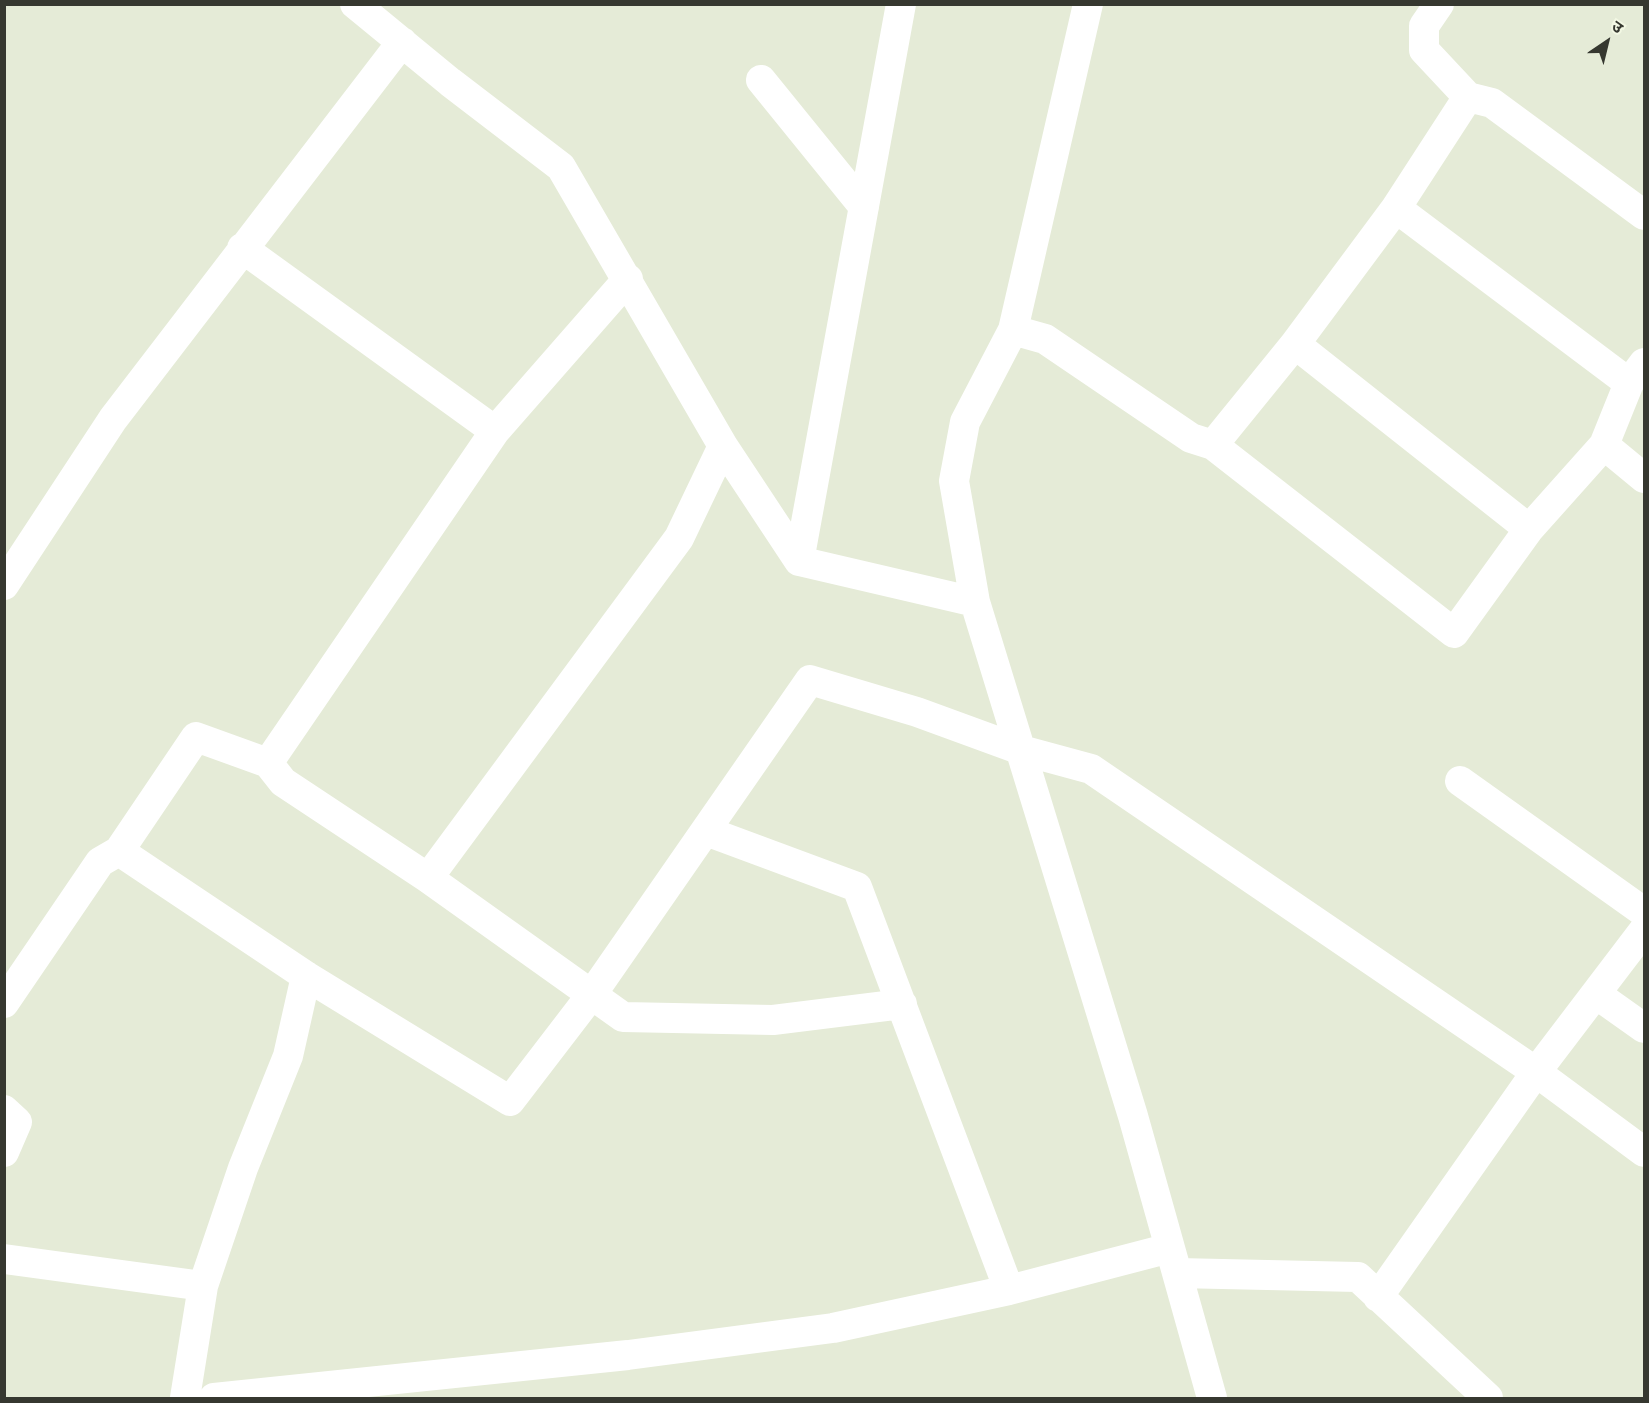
<!DOCTYPE html>
<meta charset="utf-8">
<style>
body{margin:0}
#map{position:relative;width:1649px;height:1403px;overflow:hidden;background:#e5ebd7;font-family:"Varela Round","Noto Sans Devanagari",sans-serif}
canvas{display:block}
.frame{position:absolute;inset:0;border:6px solid #363830;pointer-events:none}
.north{position:absolute;left:1577px;top:12px;width:60px;height:60px;-webkit-text-stroke:4px #f3f8e4;paint-order:stroke;rotate:35deg;font-size:16px;font-weight:700;line-height:24px;text-align:center;color:#363830}
.north::after{content:'';display:block;margin:auto;width:21px;height:27px;background:#363830;clip-path:polygon(50% 0,100% 100%,50% 72%,0 100%)}
</style>
<div id="map">
<canvas width="1649" height="1403"></canvas>
<div class="frame"></div>
<div class="north">उ</div>
</div>
<script>
const c = document.querySelector('canvas').getContext('2d');
c.lineJoin = 'round';
function trace(path, color, width, dash) {
  c.strokeStyle = color;
  c.lineWidth = width;
  c.lineCap = dash ? 'butt' : 'round';
  c.setLineDash(dash || []);
  c.stroke(path);
}
trace(new Path2D(`
 M355 4 450 82 561 167 723 446 799 561 975 602
 M1088 4 1013 330 965 422 954 481 975 602 1133 1116 1212 1398
 M1439 4 1424 26V50L1468 97 1492 103 1644 215
 M761 80 864 207
 M1396 208 1629 383
 M242 248 495 431
 M1013 330 1045 339 1191 438 1213 445 1454 633 1529 529 1604 445 1629 383 1644 363
 M1295 344 1529 529
 M1213 445 1295 344 1396 208 1468 97
 M1604 445 1644 478
 M799 561 901 4
 M4 585 113 419 402 42
 M268 763 495 431 628 279
 M1460 781 1644 912
 M706 831 857 887 1009 1290
 M119 851 306 976 510 1101 592 994 810 680 917 712 1021 750 1091 769 1536 1072 1644 1152
 M428 878 679 538 723 446
 M1596 994 1644 1028
 M4 1003 100 862 119 851 196 737 268 763 283 782 428 878 623 1017 773 1020 902 1004
 M4 1110 17 1122 4 1152
 M4 1259 203 1286
 M1177 1273 1358 1277 1488 1398
 M1378 1297 1536 1072 1644 930
 M185 1398 203 1286 243 1168 288 1056 306 976
 M214 1398 628 1355 833 1328 1009 1290 1170 1248`), '#fff', 30);
</script>
